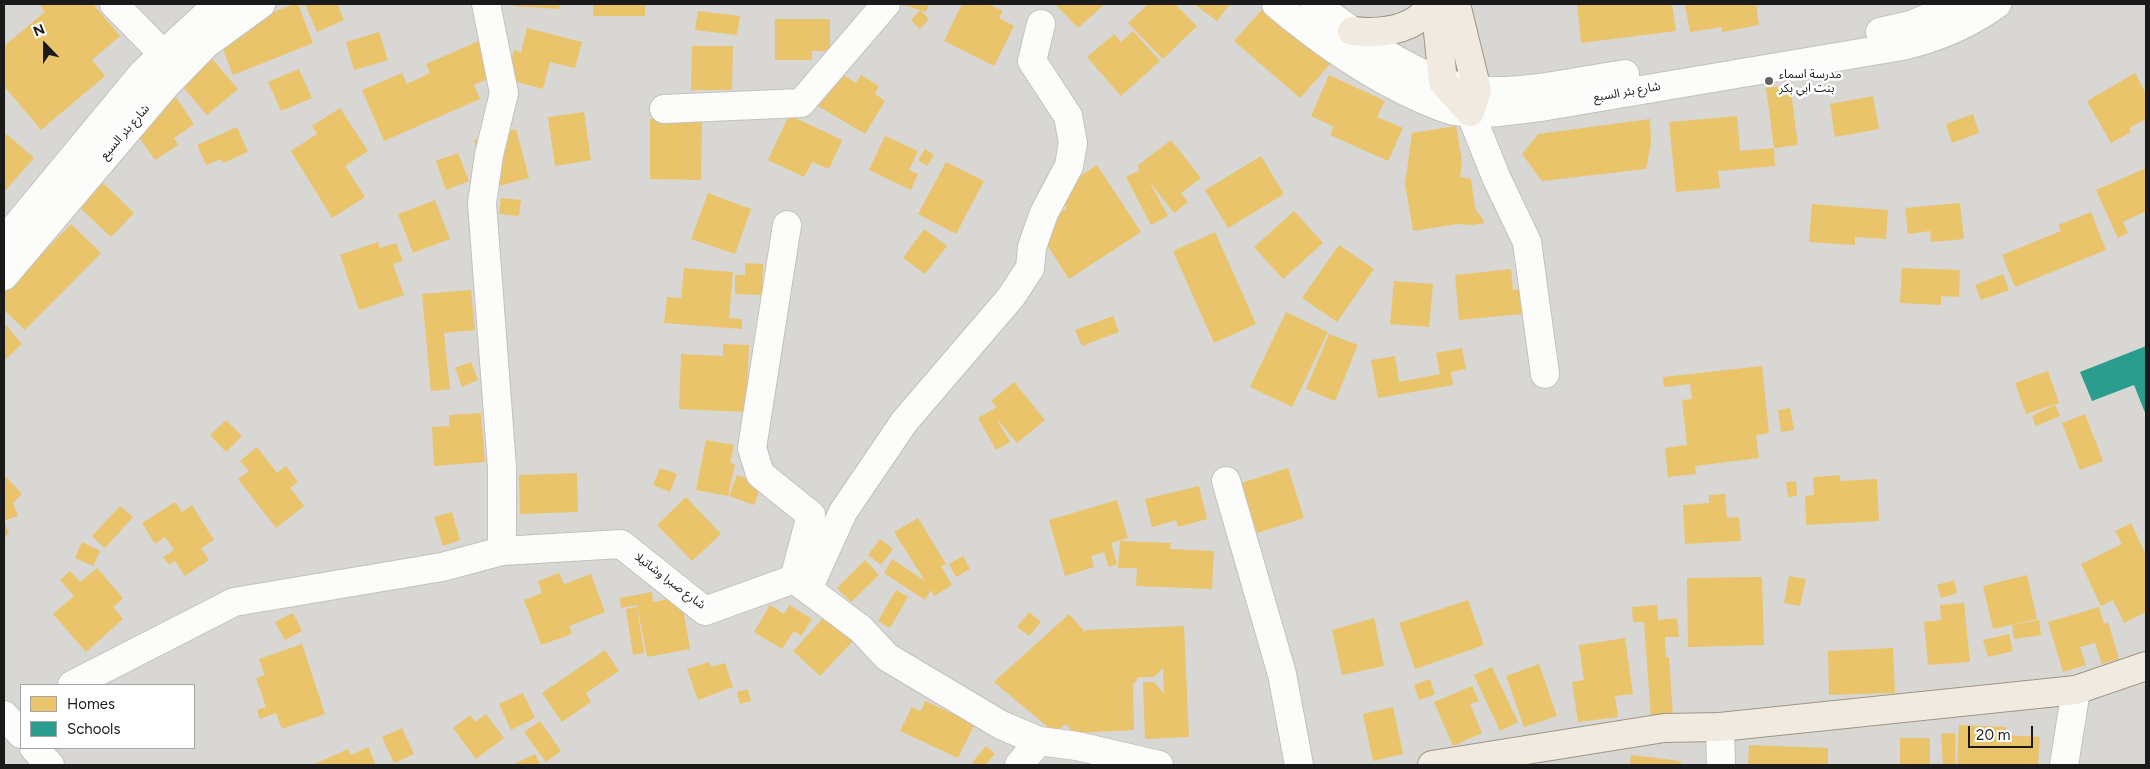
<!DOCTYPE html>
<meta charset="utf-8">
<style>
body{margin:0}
#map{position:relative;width:2150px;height:769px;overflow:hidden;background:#eae8e2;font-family:Figtree,sans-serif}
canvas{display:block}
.frame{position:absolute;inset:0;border:5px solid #1a1a1a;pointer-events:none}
.legend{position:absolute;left:20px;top:684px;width:175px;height:65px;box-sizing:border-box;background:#fff;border:1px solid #a3a3a3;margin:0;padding:6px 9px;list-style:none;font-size:15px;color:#1a1a1a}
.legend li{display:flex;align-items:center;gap:10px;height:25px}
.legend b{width:25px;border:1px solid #a3a3a3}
.north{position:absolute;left:20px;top:20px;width:50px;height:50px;-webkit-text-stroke:4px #fff;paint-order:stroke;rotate:338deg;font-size:14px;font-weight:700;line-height:20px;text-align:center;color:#1a1a1a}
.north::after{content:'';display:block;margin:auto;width:18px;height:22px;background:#1a1a1a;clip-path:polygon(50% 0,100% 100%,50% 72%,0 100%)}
.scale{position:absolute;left:1968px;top:726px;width:65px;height:22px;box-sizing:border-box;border:2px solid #1a1a1a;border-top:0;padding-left:6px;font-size:15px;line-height:18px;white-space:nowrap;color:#1a1a1a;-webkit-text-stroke:4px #fff;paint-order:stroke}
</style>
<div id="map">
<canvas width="2150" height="769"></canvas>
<div class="frame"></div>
<ul class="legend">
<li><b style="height:14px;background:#e9c46a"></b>Homes</li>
<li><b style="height:14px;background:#2a9d8f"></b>Schools</li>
</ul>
<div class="north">N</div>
<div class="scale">20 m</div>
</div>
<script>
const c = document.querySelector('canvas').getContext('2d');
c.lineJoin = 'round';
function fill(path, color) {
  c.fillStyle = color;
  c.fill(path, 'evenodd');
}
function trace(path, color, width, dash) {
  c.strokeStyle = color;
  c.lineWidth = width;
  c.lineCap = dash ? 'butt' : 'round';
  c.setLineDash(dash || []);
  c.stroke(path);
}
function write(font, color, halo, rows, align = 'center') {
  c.font = font + ' Figtree,"Noto Sans Arabic",sans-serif';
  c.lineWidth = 5;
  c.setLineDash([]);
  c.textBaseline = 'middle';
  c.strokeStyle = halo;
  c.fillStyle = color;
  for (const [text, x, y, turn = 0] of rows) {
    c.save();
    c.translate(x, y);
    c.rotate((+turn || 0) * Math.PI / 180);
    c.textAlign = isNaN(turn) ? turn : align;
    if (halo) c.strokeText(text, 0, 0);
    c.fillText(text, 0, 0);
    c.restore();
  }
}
fill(new Path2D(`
 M4 4H2146V765H4ZM21 685H194V748H21Z`), '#d9d7d4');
fill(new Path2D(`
 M39 4H93L120 36 92 60 105 76 41 130 4 86V46L45 12Z
 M294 4H298L313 43 233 75 217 34Z
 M305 4H337L344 20 317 32Z
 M513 4H560L559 9 513 6Z
 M593 4H645V16H593Z
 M901 4H929L926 12Z
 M962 4H988L1003 11 999 18 1014 26 994 66 944 41Z
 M1055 4H1105L1078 28Z
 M1148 4H1175L1197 26 1163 59 1128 23Z
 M1194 4H1230L1217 21Z
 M1577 4H1672L1676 31 1581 43Z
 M1685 4H1756L1759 25 1722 32V27L1690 32Z
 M1266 5 1332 62 1300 98 1234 41Z
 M920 10 929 19 920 29 911 20Z
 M698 11 740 16 737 35 695 30Z
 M775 19H830V51H812V60H775Z
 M527 28 582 42 575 68 550 62 543 89 506 79 514 50 521 52Z
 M1133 31 1160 61 1121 96 1087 57 1114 34 1121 42Z
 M379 32 388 60 354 70 346 42Z
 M481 40 496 75 474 85 480 99 384 141 362 90 402 73 407 84 430 73 426 64Z
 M692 46H733L732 90H691Z
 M208 54 238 89 207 115 177 80Z
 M299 69 312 98 281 111 268 82Z
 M838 72 856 83 861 75 879 86 875 94 885 101 865 134 818 106Z
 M2135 73 2146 94V119L2129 128 2131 132 2111 143 2087 101Z
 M1329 75 1385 101 1377 117 1403 128 1388 161 1330 135 1334 127 1311 116Z
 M1790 85 1798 145 1774 148 1766 88Z
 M175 96 194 124 174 138 178 145 155 160 131 126Z
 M1873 96 1879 129 1835 137 1830 104Z
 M340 108 368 151 345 166 365 197 332 218 291 151 317 134 312 126Z
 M584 112 591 160 555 166 548 117Z
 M1973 114 1979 133 1952 143 1946 124Z
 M789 115 842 140 829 169 812 162 804 177 768 160Z
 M1737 116 1740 151 1774 148 1775 166 1718 171 1720 188 1676 192 1669 122Z
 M650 119H702L701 180 650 179Z
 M1650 119 1651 143 1646 169 1542 181 1522 154 1538 134Z
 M1456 126 1462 161 1460 177 1471 179 1475 208 1485 223 1471 225 1457 224 1413 231 1405 184 1412 133Z
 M237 127 248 152 223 163 221 159 206 165 197 145Z
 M516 129 529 178 487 189 474 140Z
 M4 132 34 158 4 192Z
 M885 136 918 151 909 170 918 174 911 190 869 170Z
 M1171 140 1201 178 1181 193 1188 202 1174 213 1149 181 1168 216 1151 225 1126 177 1140 170 1137 166Z
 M925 149 934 155 927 166 918 160Z
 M458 153 469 181 446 190 436 161Z
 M1261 156 1284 194 1228 228 1205 190Z
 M946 162 984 181 956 234 918 214Z
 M1097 165 1141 232 1069 279 1036 228 1067 208 1056 192Z
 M2146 168V211L2123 222 2128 233 2118 238 2096 190Z
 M101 181 134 213 111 237 78 206Z
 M708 193 751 209 735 254 691 239Z
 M501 198 521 200 519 216 499 214Z
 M435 200 450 239 413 253 398 214Z
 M1960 203 1964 239 1931 242 1930 231 1908 234 1905 208Z
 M1812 204 1888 210 1886 239 1855 237V245L1809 242Z
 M1294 211 1323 243 1283 279 1254 247Z
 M2091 212 2106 250 2015 287 2002 255 2061 231 2058 225Z
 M71 224 101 253 25 330 4 310V293Z
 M924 229 947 246 925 274 903 258Z
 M1215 232 1256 324 1214 343 1173 251Z
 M378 242 380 248 396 243 403 261 393 264 404 295 359 310 340 255Z
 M1339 245 1374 269 1337 322 1302 298Z
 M745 263 763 264 762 295 735 294V275H745Z
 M684 268 733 272 729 318 742 319V329L664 323 667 297 681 298Z
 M1902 268 1960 270 1959 297 1941 296V305L1900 303Z
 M1511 269 1513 290 1520 289 1522 314 1459 320 1455 275Z
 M2003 274 2009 290 1981 300 1975 285Z
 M1394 281 1433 284 1429 327 1390 324Z
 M471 290 475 330 444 333 450 389 431 391 422 294Z
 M1286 312 1328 332 1292 407 1250 387Z
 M1113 316 1119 332 1082 346 1075 330Z
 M4 323 22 344 4 361Z
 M1329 334 1358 345 1335 401 1306 389Z
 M723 344 749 345 746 412 679 409 681 354 723 356Z
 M1462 348 1466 369 1451 372 1453 385 1378 398 1371 360 1395 356 1399 382 1440 374 1436 353Z
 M471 362 478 380 462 387 455 368Z
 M1762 366 1769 433 1756 435 1759 458 1695 466 1696 474 1668 477 1665 448 1687 445 1682 400 1692 399 1690 384 1664 387 1663 377Z
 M2048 371 2059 403 2026 414 2015 383Z
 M1014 382 1045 420 1017 443 996 418 1010 442 996 450 978 418 997 407 991 401Z
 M2055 405 2060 416 2036 426 2032 416Z
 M1790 408 1794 430 1781 432 1778 410Z
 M481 413 485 462 434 466 432 427 449 426V415Z
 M2085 414 2103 461 2080 470 2062 423Z
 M226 420 242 436 226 452 210 435Z
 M706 440 734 445 730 463 735 464 728 496 696 490Z
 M257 447 277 473 286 466 298 482 290 488 304 506 276 528 238 479 249 471 240 461Z
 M660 468 677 474 670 492 653 485Z
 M1288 468 1304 518 1257 533 1241 483Z
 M577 473 578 512 520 514 519 475Z
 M4 475 22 494 13 503 18 516 4 521 9 533 4 538Z
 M737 475 762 484 754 505 729 496Z
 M1840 475V481L1877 479 1879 521 1806 525 1805 496 1814 495 1813 477Z
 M1796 481 1797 496 1788 497 1786 482Z
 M1199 486 1207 519 1178 527 1176 520 1152 527 1145 499Z
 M1725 494 1727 518 1739 517 1741 541 1685 544 1683 505 1709 503V495Z
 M686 497 721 534 692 561 657 525Z
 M1117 500 1128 538 1111 543 1117 564 1109 567 1104 552 1091 556 1094 567 1065 576 1049 520Z
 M175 502 182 512 192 505 214 540 201 548 209 560 185 576 175 561 169 565 163 557 174 550 165 537 155 544 142 523Z
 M120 506 133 517 105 548 92 536Z
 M452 512 460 540 443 546 434 517Z
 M918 518 946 564 941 566 952 585 934 596 931 590 925 600 884 573 892 559 925 581 894 532Z
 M2131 523 2146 555V612L2124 623 2113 600 2101 606 2081 564 2122 544 2115 531Z
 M880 539 893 549 881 565 868 555Z
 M1120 541 1171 543 1170 549 1214 551 1212 589 1136 586 1137 568H1118Z
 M82 542 100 551 93 566 75 558Z
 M963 556 970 569 956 577 949 564Z
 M865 560 879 575 851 602 837 588Z
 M97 568 123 598 113 607 123 619 86 652 53 614 74 596 60 580 70 571 80 582Z
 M559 573 564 584 591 574 605 612 569 626 572 634 541 645 524 600 542 593 538 581Z
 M2027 575 2037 619 1993 629 1983 586Z
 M1789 576 1806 579 1800 606 1784 603Z
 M1762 577 1764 645 1688 647 1687 578Z
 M1954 580 1957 593 1941 598 1937 585Z
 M896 590 908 597 890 628 878 621Z
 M652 592 653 602 681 597 690 649 647 657 637 605 621 608 620 598Z
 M1468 600 1484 645 1415 669 1399 623Z
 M1964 603 1970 662 1928 665 1924 622 1941 620 1940 605Z
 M770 605 784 614 789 605 812 619 801 636 794 631 782 649 754 632Z
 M1657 605 1658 620 1677 618 1679 637H1665L1666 657H1669L1673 717 1651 718 1644 622H1633L1632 607Z
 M637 607 644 653 633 655 626 609Z
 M2099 607 2104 624 2108 622 2119 659 2102 664 2095 643 2080 647 2086 665 2063 672 2048 622Z
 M1029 612 1041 622 1029 636 1017 627Z
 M293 613 302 631 285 640 275 622Z
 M1069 614 1086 633 1085 630 1184 626 1189 737 1145 739 1143 682H1154L1164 694 1163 668 1154 677H1139L1133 684 1134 730 1074 733 1066 724 1055 733 994 682Z
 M825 616 853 641 820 676 793 651Z
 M1374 618 1384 666 1342 675 1332 630Z
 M2039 620 2041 635 2014 639 2012 625Z
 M2009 634 2013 651 1988 657 1983 640Z
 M1625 638 1633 694 1615 696 1618 717 1578 722 1572 682 1584 680 1579 645Z
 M302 644 325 714 282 729 276 713 260 719 257 710 266 707 256 678 265 675 259 659Z
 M1893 648 1895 693 1829 695 1828 651Z
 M605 650 619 671 586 693 591 702 562 722 542 693Z
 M709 662 711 667 725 663 733 687 698 700 687 669Z
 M1539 664 1557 716 1524 727 1506 676Z
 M1492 667 1518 722 1500 731 1474 675Z
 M1430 679 1435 694 1419 700 1414 685Z
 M1472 686 1479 701 1470 704 1482 733 1453 746 1434 702Z
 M748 689 751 701 740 704 737 692Z
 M523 693 535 718 511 730 499 704Z
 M925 701 975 724 958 758 900 731 912 707 921 711Z
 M1393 707 1403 754 1373 761 1363 714Z
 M486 714 504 738 476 759 453 728 470 715 475 722Z
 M540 721 561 751 546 762 524 732Z
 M1959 725 2006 727V735L2040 737 2038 765H1957Z
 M402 728 414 754 394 763 382 737Z
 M1955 733 1956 765H1943L1941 734Z
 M1900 738H1930V765H1900Z
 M1749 745 1828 748V765H1748Z
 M986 746 995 754 985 765H975L972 763Z
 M368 747 376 765H312L348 749 351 755Z
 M535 754 541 765H512Z
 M1631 755 1681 761 1680 765H1630Z`), '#e9c46a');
fill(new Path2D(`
 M2146 346V415L2134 385 2092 401 2080 372Z`), '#2a9d8f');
const minor = new Path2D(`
 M114 4 163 54
 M486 4 504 93 489 155 482 203 502 467V551L621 544 705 611 794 579 861 629 887 657 1001 725 1039 741 1077 746 1159 765
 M1276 4C1321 42 1368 75 1422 99 1432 103 1444 109 1454 111 1483 116 1513 110 1541 107L1902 46C1937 38 1968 25 1997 4
 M1315 4C1361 37 1419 84 1478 90 1521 95 1581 80 1625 74
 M1880 32 1911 25 1960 4
 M664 109 801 103 886 4
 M1470 112 1496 177 1527 242 1545 374
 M787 225 752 448 760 474 811 515 794 579
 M4 241 143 73 205 16 222 4
 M4 276 166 85 206 44 261 4
 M1226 481 1282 674 1299 765
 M808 589 843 512 904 422 1011 297 1030 268 1032 247 1044 213 1069 166 1073 143 1068 116 1032 61 1041 24
 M72 685 234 602 442 567 502 551
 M4 715 21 734
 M1720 727 1721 765
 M34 748 50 765
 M1019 765 1039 741
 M2064 765 2076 690`);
const major = new Path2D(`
 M1439 4 1437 22 1443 82 1470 112 1477 90 1456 4
 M1352 31C1382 34 1415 31 1432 4
 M1432 765 1664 728 1720 727 2076 690 2146 666`);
trace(minor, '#c2c1be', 30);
trace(major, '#9f9680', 30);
trace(minor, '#fcfcfb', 28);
trace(major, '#f0eae1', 28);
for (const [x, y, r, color] of [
 [1769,81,5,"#636260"]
]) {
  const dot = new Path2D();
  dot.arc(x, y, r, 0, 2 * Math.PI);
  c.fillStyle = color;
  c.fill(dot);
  trace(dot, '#fff', 2);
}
write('12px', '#1a1a1a', '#fff', [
 ["مدرسة اسماء",1779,74],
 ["بنت ابي بكر",1779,88]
], 'left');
write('12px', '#1a1a1a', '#fff', [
 ["شارع بئر السبع",1627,92,-10],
 ["شارع بئر السبع",125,132,-49],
 ["شارع صبرا وشاتيلا",670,581,37]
]);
</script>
